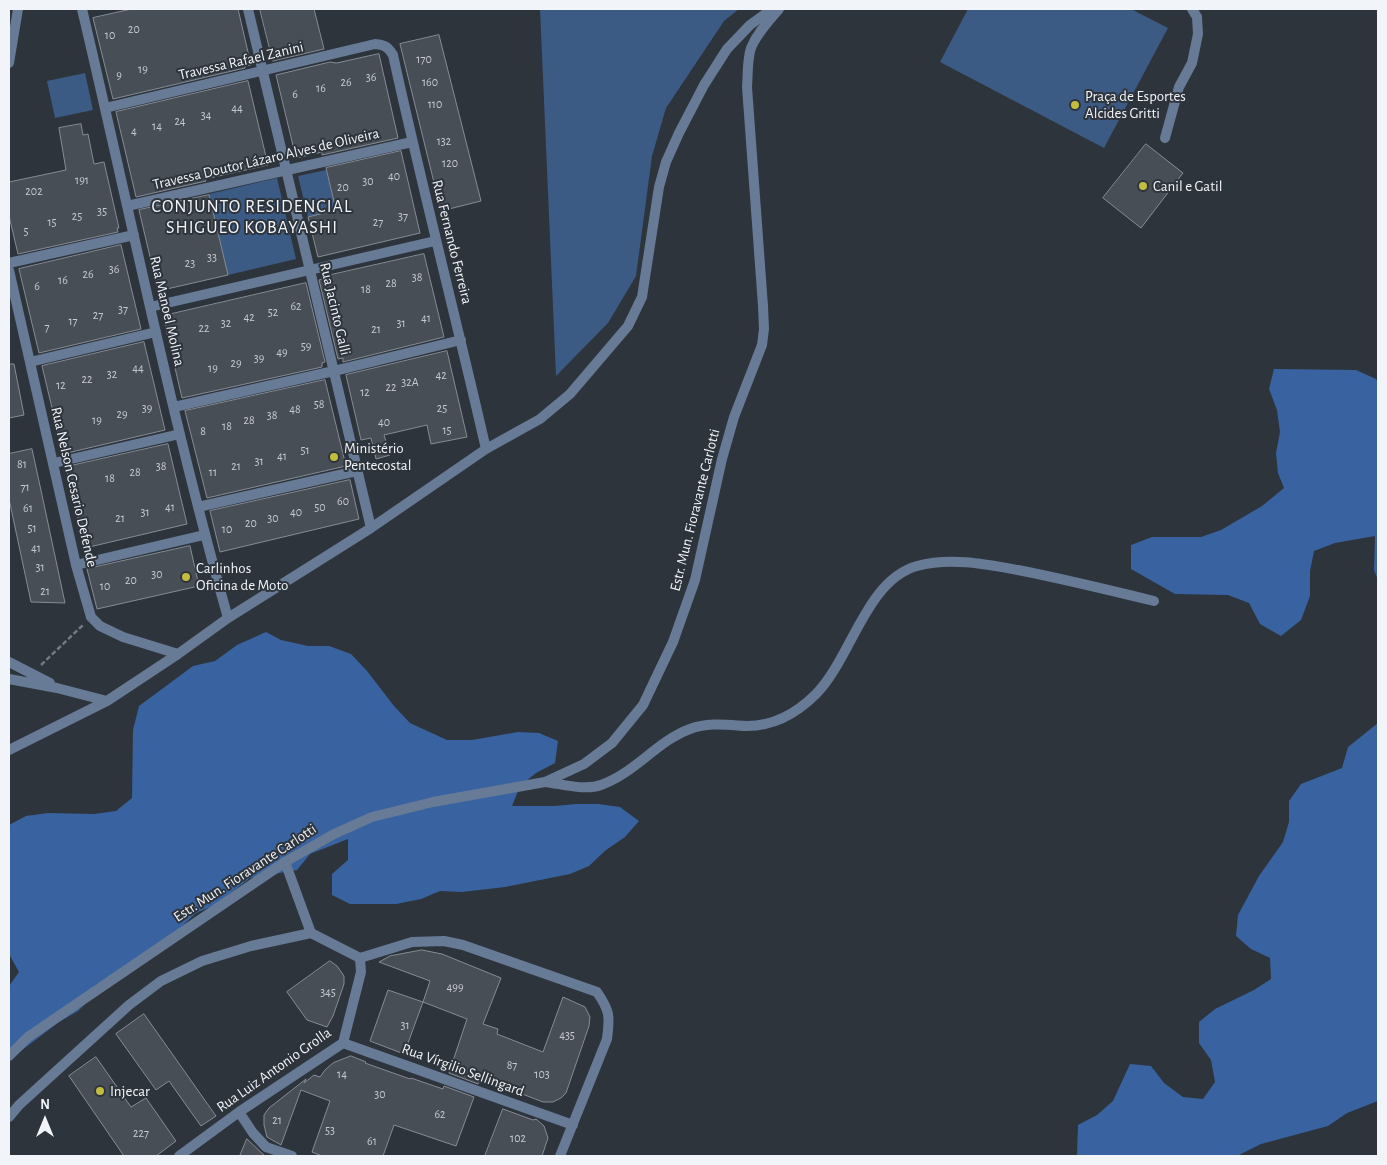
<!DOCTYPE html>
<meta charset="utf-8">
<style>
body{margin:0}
#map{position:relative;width:1387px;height:1165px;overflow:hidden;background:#2e343b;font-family:"Alegreya Sans",sans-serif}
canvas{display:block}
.frame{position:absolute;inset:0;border:10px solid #f1f4f9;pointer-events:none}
.north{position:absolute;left:20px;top:1095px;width:50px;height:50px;-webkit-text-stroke:4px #2e343b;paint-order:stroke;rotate:0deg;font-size:14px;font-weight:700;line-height:20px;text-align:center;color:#f1f4f9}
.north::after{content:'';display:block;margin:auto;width:18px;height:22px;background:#f1f4f9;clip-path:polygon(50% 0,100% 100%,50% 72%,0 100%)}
</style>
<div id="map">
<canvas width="1387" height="1165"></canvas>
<div class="frame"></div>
<div class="north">N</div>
</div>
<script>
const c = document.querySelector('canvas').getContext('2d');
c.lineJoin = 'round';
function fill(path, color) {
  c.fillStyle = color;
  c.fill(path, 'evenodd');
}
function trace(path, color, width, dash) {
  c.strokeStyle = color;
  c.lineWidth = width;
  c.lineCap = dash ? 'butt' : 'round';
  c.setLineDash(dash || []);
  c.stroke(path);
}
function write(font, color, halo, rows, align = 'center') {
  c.font = font + ' "Alegreya Sans",sans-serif';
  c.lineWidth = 4;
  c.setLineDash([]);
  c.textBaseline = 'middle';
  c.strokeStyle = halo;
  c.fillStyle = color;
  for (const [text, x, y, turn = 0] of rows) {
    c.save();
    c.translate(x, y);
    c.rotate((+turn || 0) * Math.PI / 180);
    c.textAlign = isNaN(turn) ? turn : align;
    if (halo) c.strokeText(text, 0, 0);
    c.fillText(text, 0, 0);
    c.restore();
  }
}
fill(new Path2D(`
 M540 9H739L724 21 666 108 652 156 636 276 608 323 556 376Z
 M968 9H1131L1168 28 1104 148 940 62Z
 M85 73 93 110 55 118 47 81Z
 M326 170 336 210 308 217 298 176Z
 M277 178 296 259 228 275 209 194Z`), '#3b5a84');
fill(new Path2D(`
 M1274 369 1356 370 1376 379 1378 382V580L1374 570 1375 536 1335 543 1314 551 1310 571V596L1301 620 1281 636 1260 624 1249 603 1228 595 1175 594 1131 569V545L1152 537H1201L1221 530 1262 506 1284 488 1278 473 1276 453 1280 432 1277 410 1269 389Z
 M266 632 281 640 308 646H329L351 654 367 671 394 706 410 723 447 740H472L518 732 539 733 558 741 555 763 536 773 520 786 512 806H555L576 804H598L620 807 639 821 625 837 606 850 589 866 570 874 505 887 462 892 440 891 421 899 396 904H350L332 895V874L348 860V839L310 854 297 870 250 878 215 905 196 913 179 929 94 995 78 1011 59 1022 9 1060V986L19 972 9 954V825L26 816 48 813 94 814 116 811 132 798 133 730 139 706 193 666 215 661 237 645Z
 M1378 723V1101L1347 1113 1328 1126 1261 1144 1237 1156H1077L1078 1125 1097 1115 1113 1101 1130 1064 1151 1066 1164 1083 1183 1097 1203 1099 1215 1082 1211 1060 1199 1043V1022L1215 1009 1254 990 1271 979 1270 958 1251 949 1236 936 1238 915 1259 876 1283 842 1289 822V801L1301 784 1342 768 1348 747Z`), '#3863a0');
const building = new Path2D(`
 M132 9H238L251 65 245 66V68L113 99 93 18Z
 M260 9H314L324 49 273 61Z
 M439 35 481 201 441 211 400 44Z
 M379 54 398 138 322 155V152L296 158 276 75 330 62 336 63Z
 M248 81 268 165 205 179 206 181 136 197 116 112Z
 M81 124 83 135 88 134 94 164 104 162 119 228H117L118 232 18 254 9 216V182L66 170 59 128Z
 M1146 144 1183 173 1141 228 1103 198Z
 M401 151 420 233 318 257 308 217 336 210 326 168Z
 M209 195 228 275 158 291 139 210Z
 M121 245 141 329 39 353 19 269Z
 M424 254 444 337 343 362V358L338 359 319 280 322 279V277Z
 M306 283 325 362 322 363V367L182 398 163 316Z
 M144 342 165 430 63 454 42 366Z
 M447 351 467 437 431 444 427 425 384 435 390 455 376 459 371 438 361 440 346 375Z
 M9 364H14L24 415 9 418Z
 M325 380 346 466 207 498 185 411Z
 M168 444 187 524 85 548 66 467Z
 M32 449 42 495 65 603 31 602 9 499V454Z
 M350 480 359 519 220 552 210 511Z
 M190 546 199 586 97 609 87 569Z
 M422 950 442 954 501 978 483 1024 498 1029 497 1034 543 1052 563 997 585 1007 590 1017 589 1026 566 1093 561 1098 553 1102H543L481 1078 478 1084 449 1073 467 1019 423 1002 404 1054 370 1041 388 990 423 1002 430 981 379 962 390 956Z
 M330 961 337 966 344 976V984L333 1016 327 1027 307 1020 287 992Z
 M144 1014 216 1116 201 1126 169 1081 156 1090 116 1034Z
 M351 1056 366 1062 365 1063 410 1079 411 1078 443 1089 444 1086 474 1097 456 1146 394 1125 383 1156H322L312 1152 330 1101 301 1090 281 1145 267 1137 264 1125V1115L269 1108 306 1079 304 1083 314 1075 320 1077 325 1070 333 1063Z
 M96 1057 131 1107 146 1098 176 1141 156 1156H124L69 1076Z
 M503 1109 533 1120 536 1119 544 1126 548 1138 542 1156H485Z
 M247 1139 265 1156H240Z`);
fill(building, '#484e56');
trace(building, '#868c95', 1);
trace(new Path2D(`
 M41 665 84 624`), '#74797f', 2.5, [5, 2.5]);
trace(new Path2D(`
 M82 9C130 212 171 417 228 618
 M248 9 371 528
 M9 63 18 9
 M105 108 375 44C385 45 388 47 393 55 422 187 456 318 486 449
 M1165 138 1179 87 1192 63 1198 34 1197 17 1192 9
 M127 206 412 142
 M9 263 134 235
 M9 270 76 565 91 617 100 626 123 637 178 654
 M150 307 435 241
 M30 362 156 332
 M174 407 334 371 461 340
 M54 463 180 434
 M198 507 357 471
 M76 565 204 535
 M9 662 50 683
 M9 679 57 688 107 701
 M9 750 107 701 178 654 228 618 371 528 486 449 540 419 570 394 628 326 642 297 659 187 666 162 679 133 704 85 727 49 750 25 772 9
 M545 782C562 784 585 791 601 785 635 773 657 741 690 729 709 722 728 725 747 726 775 726 797 713 816 694 851 659 866 580 917 566 950 557 985 564 1018 570 1064 579 1109 590 1154 601
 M285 862 311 933 360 958 412 942 444 941 463 945 597 992C610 1011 610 1016 607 1039L560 1156
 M343 1043 573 1125
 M239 1112 253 1133 266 1147 292 1156
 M9 1117 19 1105 129 1005 161 981 202 961 251 946 311 933
 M179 1156 239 1112 343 1043 361 972 360 958`), '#677a96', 10);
trace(new Path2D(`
 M9 1056 28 1037 285 862 334 834 372 817 433 802 545 782 584 764 612 743 643 705 673 642 695 580 722 459 734 417 762 345 764 329 763 306 747 87C748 75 747 60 751 48 757 33 769 21 779 9`), '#677a96', 10);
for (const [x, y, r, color] of [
 [1075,105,5,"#c2bd3f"],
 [1143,186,5,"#c2bd3f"],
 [334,457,5,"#c2bd3f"],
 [186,577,5,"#c2bd3f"],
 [100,1091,5,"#c2bd3f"]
]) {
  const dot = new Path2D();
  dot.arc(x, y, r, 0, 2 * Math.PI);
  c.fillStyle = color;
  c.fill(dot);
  trace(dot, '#2e343b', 2);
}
write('12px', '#c7cad0', null, [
 ["20",134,29],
 ["10",110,35],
 ["170",424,59],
 ["19",143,69],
 ["9",119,75],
 ["36",371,77],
 ["26",346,82],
 ["160",430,82],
 ["16",321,88],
 ["6",295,94],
 ["110",435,104],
 ["44",237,108],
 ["34",206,115],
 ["24",180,121],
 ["14",157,126],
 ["4",134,131],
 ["132",444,141],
 ["120",450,163],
 ["40",394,176],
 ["191",82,180],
 ["30",368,181],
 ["20",343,187],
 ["202",34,191],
 ["35",102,211],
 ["25",77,216],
 ["37",403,216],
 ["15",52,222],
 ["27",378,222],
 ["5",26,231],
 ["33",212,257],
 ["23",190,263],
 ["36",114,269],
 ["26",88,274],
 ["38",417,277],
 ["16",63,280],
 ["28",391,283],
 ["6",37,286],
 ["18",366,289],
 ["62",296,306],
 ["37",123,309],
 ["52",273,312],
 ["27",98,315],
 ["42",249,317],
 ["41",426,318],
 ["17",73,321],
 ["32",226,323],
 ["31",401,323],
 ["7",47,327],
 ["22",204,328],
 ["21",376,329],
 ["59",306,346],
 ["49",282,352],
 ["39",259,358],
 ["29",236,363],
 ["44",138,368],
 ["19",213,368],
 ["32",112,374],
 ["42",441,375],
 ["22",87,379],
 ["32A",410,382],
 ["12",61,385],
 ["22",391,387],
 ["12",365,392],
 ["58",319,404],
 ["39",147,408],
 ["25",442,408],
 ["48",295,409],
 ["29",122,414],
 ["38",272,415],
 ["19",97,420],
 ["28",249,420],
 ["40",384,422],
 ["18",227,426],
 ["15",447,430],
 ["8",203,431],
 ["51",305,450],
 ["41",282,456],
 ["31",259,461],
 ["81",22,464],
 ["38",161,466],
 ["21",236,466],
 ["28",135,472],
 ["11",213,472],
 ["18",110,478],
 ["71",25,487],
 ["60",343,501],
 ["41",170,507],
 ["50",320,507],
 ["61",28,508],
 ["31",145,512],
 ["40",296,512],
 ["21",120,518],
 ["30",273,518],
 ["20",251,523],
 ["51",32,528],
 ["10",227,529],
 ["41",36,548],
 ["31",40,567],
 ["30",157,574],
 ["20",131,580],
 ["10",105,586],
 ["21",45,591],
 ["499",455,987],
 ["345",328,992],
 ["31",405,1025],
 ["435",567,1035],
 ["87",512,1065],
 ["14",342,1074],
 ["103",542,1074],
 ["30",380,1094],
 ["62",440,1114],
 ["21",277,1120],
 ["53",330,1130],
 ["227",141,1133],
 ["102",518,1138],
 ["61",372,1141]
]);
write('15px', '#f1f4f9', '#2e343b', [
 ["Travessa Rafael Zanini",241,61,-13],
 ["Travessa Doutor Lázaro Alves de Oliveira",266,159,-13],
 ["Rua Fernando Ferreira",452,242,76],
 ["Rua Jacinto Galli",335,309,77],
 ["Rua Manoel Molina",167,311,77],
 ["Rua Nelson Cesario Defende",74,487,77],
 ["Estr. Mun. Fioravante Carlotti",695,510,-76],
 ["Estr. Mun. Fioravante Carlotti",245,873,-33],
 ["Rua Luiz Antonio Grolla",274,1070,-35],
 ["Rua Vírgilio Sellingard",463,1070,20]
]);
write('15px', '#f1f4f9', '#2e343b', [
 ["Praça de Esportes",1085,96],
 ["Alcides Gritti",1085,113],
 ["Canil e Gatil",1153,186],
 ["Ministério",344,448],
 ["Pentecostal",344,465],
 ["Carlinhos",196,568],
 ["Oficina de Moto",196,585],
 ["Injecar",110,1091]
], 'left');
c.letterSpacing = '1px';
write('18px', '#f1f4f9', '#2e343b', [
 ["CONJUNTO RESIDENCIAL",252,207],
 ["SHIGUEO KOBAYASHI",252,228]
]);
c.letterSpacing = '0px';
</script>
